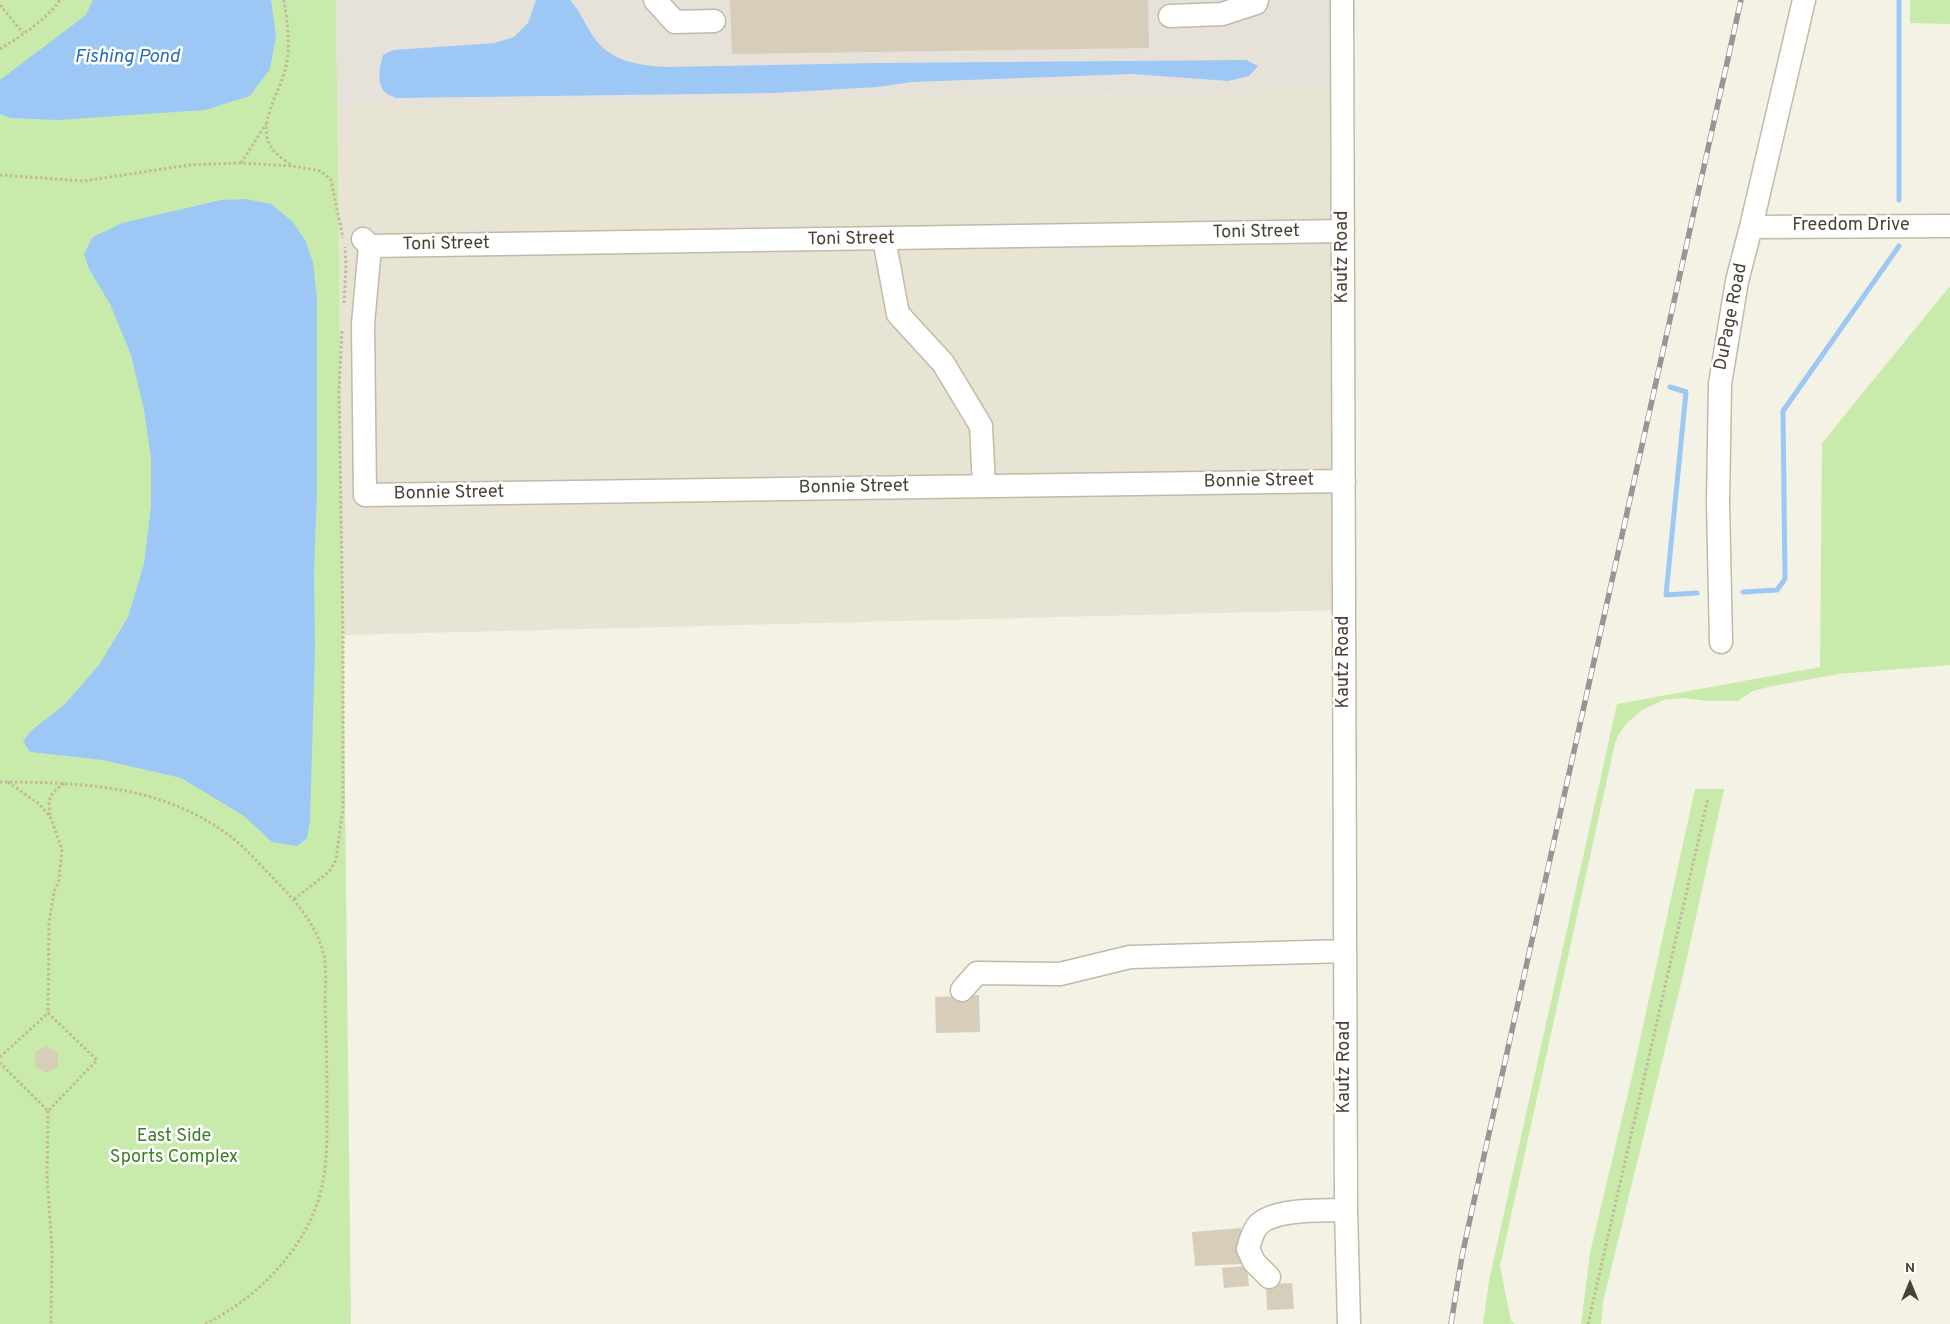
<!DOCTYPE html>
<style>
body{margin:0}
#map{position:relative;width:1950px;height:1324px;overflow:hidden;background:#f4f1e5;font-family:Overpass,sans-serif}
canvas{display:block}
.north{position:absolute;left:1885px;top:1259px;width:50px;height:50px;-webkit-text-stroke:4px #fff;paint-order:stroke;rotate:0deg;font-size:14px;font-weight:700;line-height:20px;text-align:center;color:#474234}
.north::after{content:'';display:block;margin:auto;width:18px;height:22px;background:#474234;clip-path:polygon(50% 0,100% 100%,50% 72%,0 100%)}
</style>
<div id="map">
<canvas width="1950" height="1324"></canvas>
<div class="north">N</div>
</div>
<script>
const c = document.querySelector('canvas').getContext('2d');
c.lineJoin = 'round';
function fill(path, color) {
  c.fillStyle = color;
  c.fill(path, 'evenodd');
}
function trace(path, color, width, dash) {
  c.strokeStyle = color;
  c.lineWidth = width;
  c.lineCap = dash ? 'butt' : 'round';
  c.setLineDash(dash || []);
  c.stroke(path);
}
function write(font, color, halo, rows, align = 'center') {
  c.font = font + ' Overpass,sans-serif';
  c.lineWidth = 5;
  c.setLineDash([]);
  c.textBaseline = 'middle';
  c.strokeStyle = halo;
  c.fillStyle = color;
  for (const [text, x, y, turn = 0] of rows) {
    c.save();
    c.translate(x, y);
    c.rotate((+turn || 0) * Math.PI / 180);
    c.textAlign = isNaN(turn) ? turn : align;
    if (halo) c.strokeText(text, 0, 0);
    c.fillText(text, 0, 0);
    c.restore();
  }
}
fill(new Path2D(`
 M1338 91 1340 610 343 635 337 106Z`), '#e8e4d3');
fill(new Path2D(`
 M336 0H1337L1338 91 337 106Z`), '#e6e2da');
fill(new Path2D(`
 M0 0H336L351 1324H0Z
 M1910 0H1950V24L1910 23Z
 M1950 286V665L1838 674 1768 687 1753 691 1738 701H1709L1683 698 1664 700 1642 710 1627 723 1619 734 1615 743 1500 1266 1511 1321 1515 1324H1483L1489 1281 1617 704 1820 667 1822 443Z
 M1695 789H1724L1685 967 1603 1302 1601 1324H1581L1590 1253 1633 1072Z`), '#c8ebab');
fill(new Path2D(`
 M93 0H271L276 36 270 69 250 96 205 110 58 120 11 118 0 114V80L86 15Z
 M536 0H570C581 12 586 27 595 39 612 62 639 65 665 67L879 63 1246 60 1258 66 1249 76 1228 81 1132 74 912 82 877 87 774 93 396 98C393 96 388 95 385 92 376 84 380 65 383 55L393 50 495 43 514 37 528 23Z
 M246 199 271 204 292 221 305 240 313 262 317 298V492L314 572 315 648 310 821 307 838 297 846 272 842 244 816 181 778 103 760 30 752 23 741 32 730 64 705 99 665 128 617 144 564 151 506V458L144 410 131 355 110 304 89 269 84 254 93 237 122 223 221 200Z`), '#9dc8f5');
trace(new Path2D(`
 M1899 0V200
 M1670 387 1686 392 1666 595 1697 593
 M1743 592 1777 590 1785 579 1783 411 1899 246`), '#9dc8f5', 5);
fill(new Path2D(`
 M730 0H1148L1149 48 732 54Z
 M979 995 980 1032 936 1033 935 997Z
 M46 1046 58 1053V1066L46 1073 35 1066V1052Z
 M1241 1228 1242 1264 1195 1266 1192 1232Z
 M1247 1266 1249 1286 1224 1288 1222 1268Z
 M1292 1283 1294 1309 1267 1310 1266 1284Z`), '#d6ceba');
const minor = new Path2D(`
 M655 0 675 22 714 21
 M1342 0 1346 1210 1349 1324
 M1170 16 1222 14 1256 3 1257 0
 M1751 227 1950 226
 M363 239 370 246 1343 231
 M884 239 898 314 943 363 981 426 984 486
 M370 246 363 324 365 495 1344 481
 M1721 642 1718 503 1720 384 1737 281 1751 227 1804 0
 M962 990 977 973 1060 974 1130 957 1345 951
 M1269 1277 1254 1262 1248 1249C1250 1241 1253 1230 1259 1224 1277 1208 1322 1211 1346 1210`);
trace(minor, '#c0baa7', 25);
trace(new Path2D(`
 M284 0C287 21 291 46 286 66 281 92 254 126 273 150 278 156 286 161 291 165
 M0 5 23 33
 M0 49C21 36 46 20 60 0
 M241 163 266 124
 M0 175 84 181 189 165 240 163 292 166 321 171 331 180 343 238
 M344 303 346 265 345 247
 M0 782C77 782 158 785 223 831 241 843 256 860 271 876 293 898 317 924 324 956 327 970 325 987 325 1001 326 1034 327 1066 327 1099 327 1126 328 1154 323 1181 312 1243 260 1297 205 1324
 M8 782 39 804 50 816 62 849 59 880 54 892 49 923 48 1013
 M50 815C48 796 49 796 64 783
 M294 899 329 872 336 860 343 808V635L339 389 342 331
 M0 1057 48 1013 97 1060 48 1111 0 1063
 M48 1111 47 1177 52 1248 51 1324
 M1588 1324 1708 798`), '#c3b898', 3, [2.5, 2.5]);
trace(minor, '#fff', 22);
const rail = new Path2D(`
 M1451 1324 1462 1256 1472 1210 1741 0`);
trace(rail, '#969696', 5.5);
trace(rail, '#fff', 4, [11]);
write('18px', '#474234', '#fff', [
 ["Freedom Drive",1851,226],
 ["Toni Street",1256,233,-1],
 ["Toni Street",851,240,-1],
 ["Toni Street",446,245,-1],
 ["Kautz Road",1343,257,-90],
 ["DuPage Road",1732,317,-79],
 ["Bonnie Street",1259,482,-1],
 ["Bonnie Street",854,488,-1],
 ["Bonnie Street",449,494,-1],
 ["Kautz Road",1344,662,-90],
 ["Kautz Road",1345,1067,-90]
]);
write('18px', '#3c7d24', '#fff', [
 ["East Side",174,1137],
 ["Sports Complex",174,1158]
]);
write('italic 19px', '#266cba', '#fff', [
 ["Fishing Pond",127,58]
]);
</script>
